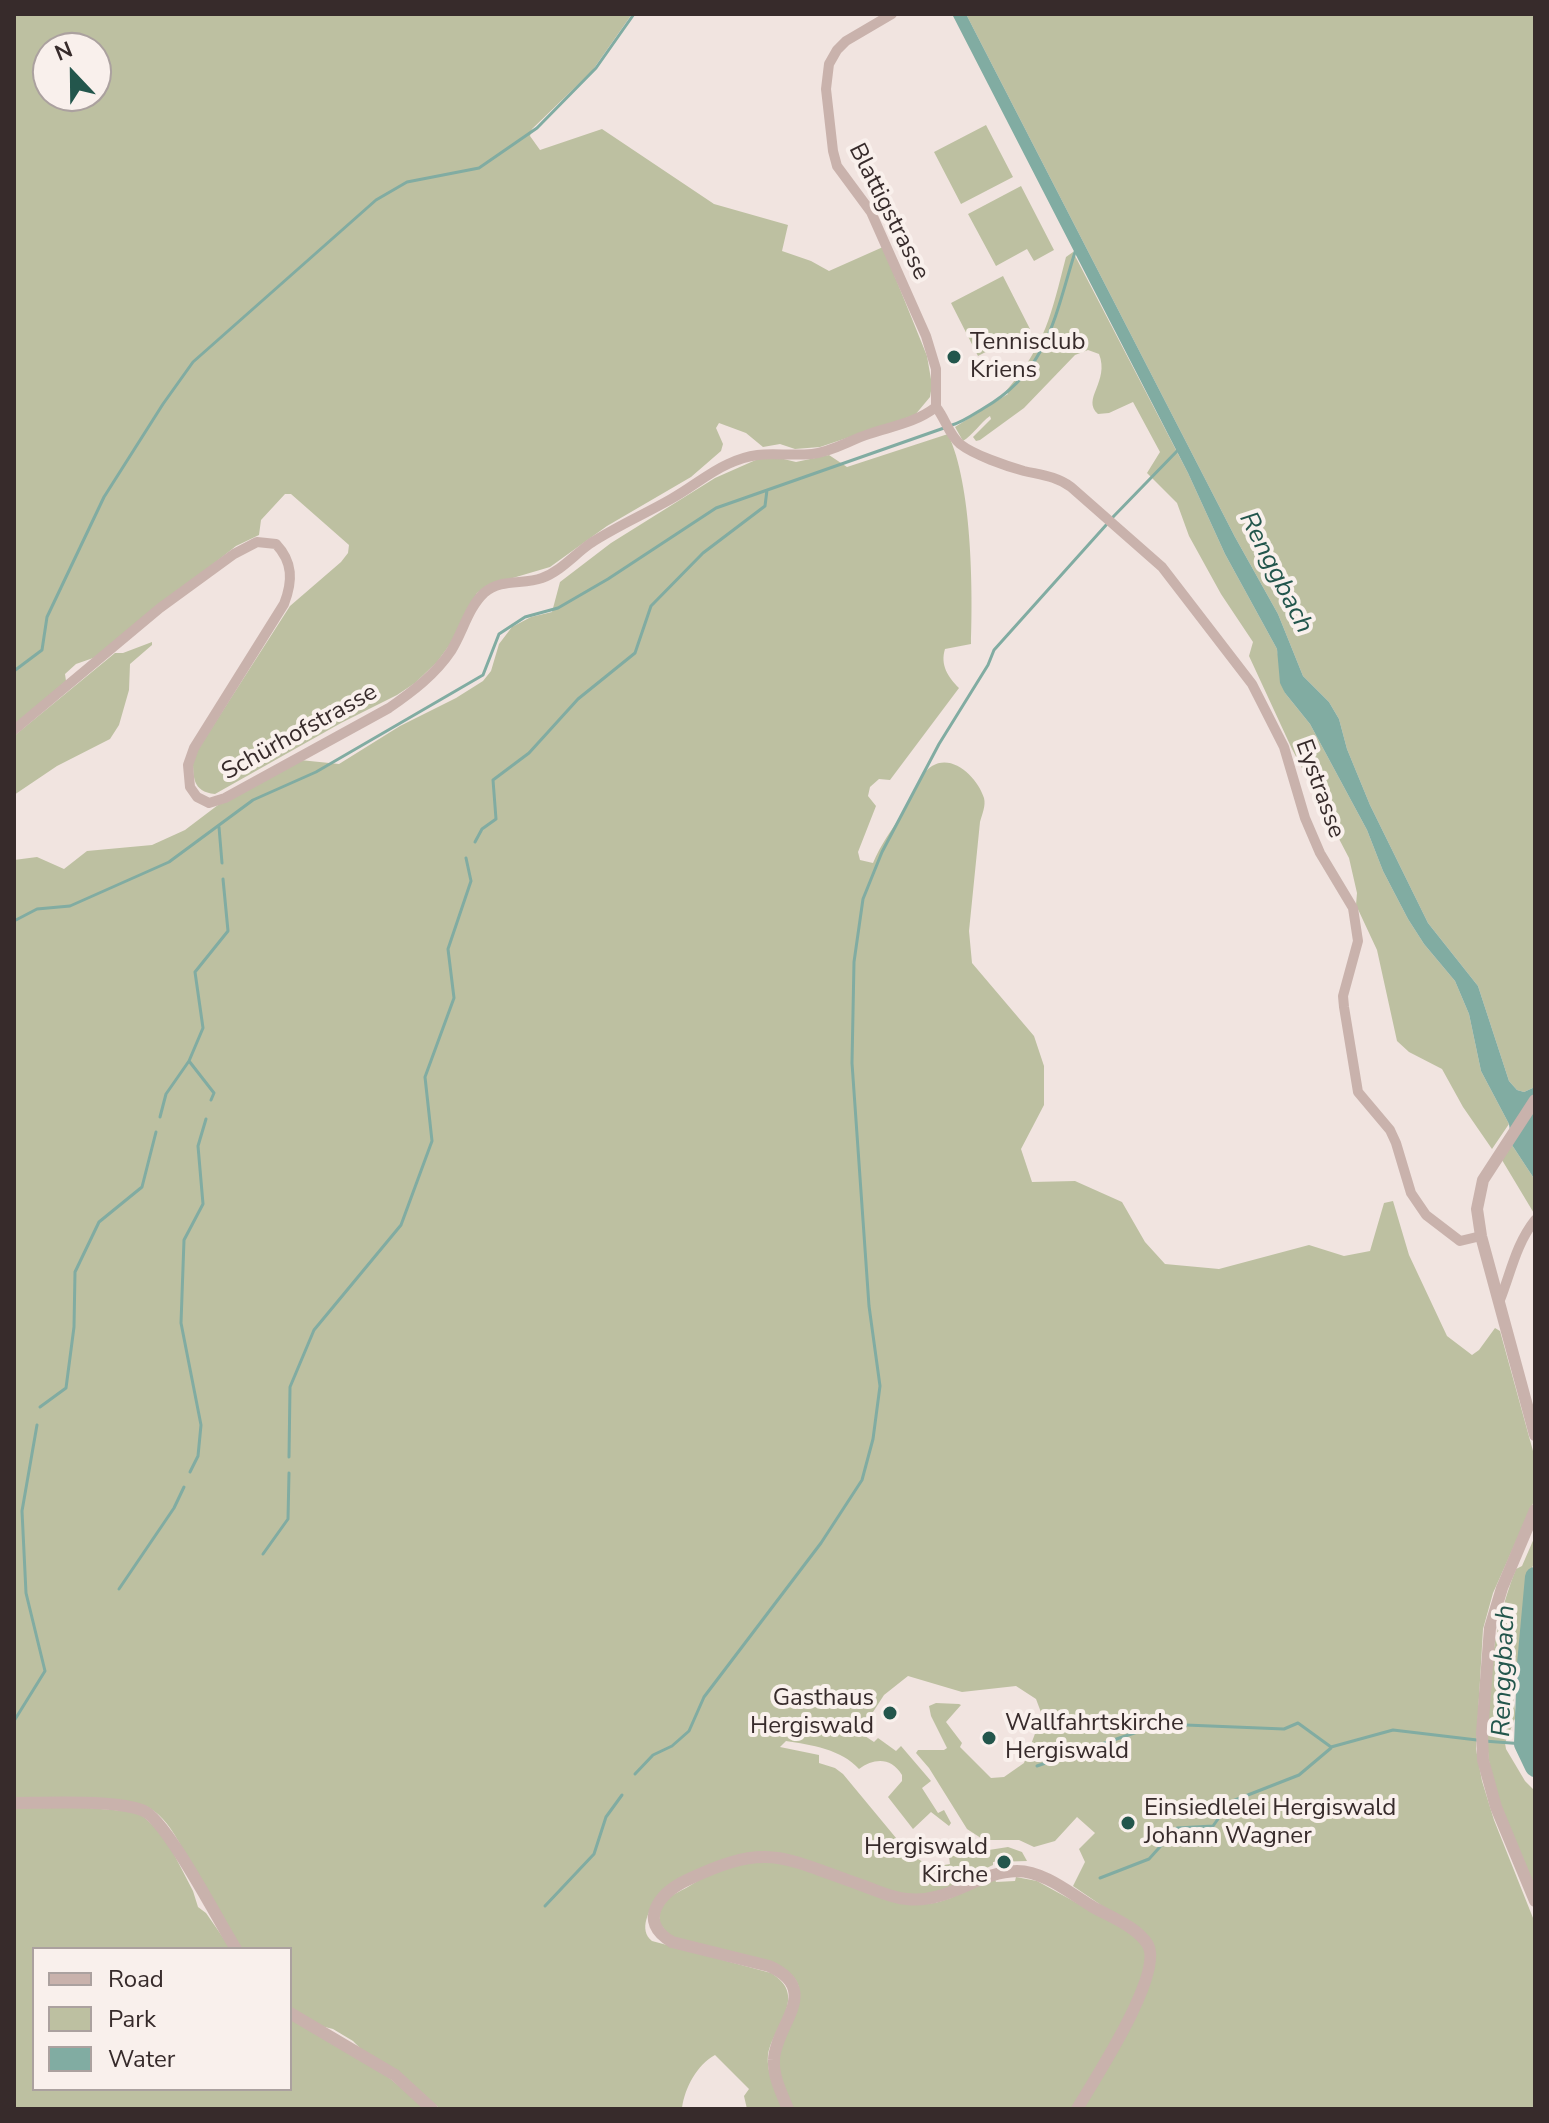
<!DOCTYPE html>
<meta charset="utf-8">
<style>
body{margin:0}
#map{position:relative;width:1549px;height:2123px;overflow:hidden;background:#f1e4e0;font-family:"Nunito Sans",sans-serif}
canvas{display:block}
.frame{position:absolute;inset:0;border:16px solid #372b2b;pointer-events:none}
.legend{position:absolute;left:32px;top:1947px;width:260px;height:144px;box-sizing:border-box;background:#f9f0ec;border:2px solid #aba19f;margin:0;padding:10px 14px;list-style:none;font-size:24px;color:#372b2b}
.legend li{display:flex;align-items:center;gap:16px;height:40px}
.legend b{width:40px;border:2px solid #aba19f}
.north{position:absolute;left:32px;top:32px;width:80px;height:80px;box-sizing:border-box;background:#f9f0ec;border:2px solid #aba19f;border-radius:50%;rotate:338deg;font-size:22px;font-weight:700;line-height:32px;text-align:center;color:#372b2b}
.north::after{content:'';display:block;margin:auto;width:28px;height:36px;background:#23564c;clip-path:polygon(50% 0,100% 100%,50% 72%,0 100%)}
</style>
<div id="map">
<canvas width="1549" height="2123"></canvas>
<div class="frame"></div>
<ul class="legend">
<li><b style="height:10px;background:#c9b2ac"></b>Road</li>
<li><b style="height:22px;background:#bdc0a1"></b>Park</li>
<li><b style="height:22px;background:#81aca2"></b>Water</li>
</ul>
<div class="north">N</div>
</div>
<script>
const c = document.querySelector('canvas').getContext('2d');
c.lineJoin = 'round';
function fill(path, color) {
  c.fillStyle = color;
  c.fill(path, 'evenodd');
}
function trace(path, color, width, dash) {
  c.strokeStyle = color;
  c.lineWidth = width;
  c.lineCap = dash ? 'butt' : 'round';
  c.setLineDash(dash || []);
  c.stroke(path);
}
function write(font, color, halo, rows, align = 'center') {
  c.font = font + ' "Nunito Sans",sans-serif';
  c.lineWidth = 8;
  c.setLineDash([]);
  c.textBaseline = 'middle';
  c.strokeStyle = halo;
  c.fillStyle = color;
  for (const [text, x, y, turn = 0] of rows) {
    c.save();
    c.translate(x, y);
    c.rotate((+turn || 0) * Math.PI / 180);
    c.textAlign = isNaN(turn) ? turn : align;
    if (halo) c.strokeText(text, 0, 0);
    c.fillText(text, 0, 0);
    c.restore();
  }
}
fill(new Path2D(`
 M14 14H632L592 71 532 129 530 136 540 150 602 129 714 204 788 225 782 251 811 261 829 271 883 247 927 356 932 385 930 397 915 415 820 447 795 449 780 444 763 447 746 433 719 423 716 428 723 444 721 451 691 477 607 526 550 567 489 585 477 593 454 639 437 662 415 683 397 695 341 723 215 794C192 792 193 776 193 757L290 606 341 562 348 553 349 545 291 494H285L261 520 259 535 236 546 96 657 76 664 65 674 66 681 14 726ZM48 48H96V96H48Z
 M966 14H1535V1087L1524 1092 1517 1090 1509 1081 1478 986 1428 923 1370 805 1347 749 1339 719 1329 702 1303 676 1278 614 1235 537Z
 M986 125 1013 177 961 204 934 152Z
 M1021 186 1054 250 1034 261 1027 249 996 266 968 214Z
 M1073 252 1188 473 1225 554 1277 649 1285 693 1310 724 1367 830 1383 871 1408 919 1424 944 1455 981 1469 1014 1481 1071 1509 1124 1492 1149 1463 1107 1442 1069 1409 1052 1397 1041 1377 950 1356 905 1357 893 1349 858 1292 749 1249 656 1253 642 1221 594 1189 536 1177 503 1147 473 1160 452 1133 402 1109 413 1098 414C1081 399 1110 382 1099 354L1088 350 1075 355 1024 408 980 440 976 441 973 437 991 419 990 416C980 423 973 435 963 441L955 427 1008 394 1006 391C1046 344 1051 315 1066 257Z
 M1003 276 1030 329 978 356 951 303Z
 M948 434C972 485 973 588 971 644L945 649C940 665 948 677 959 688L890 780 879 779 870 787 868 796 876 806 858 852 860 860 873 863C881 844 891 831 902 814 911 800 917 776 932 766 953 753 978 778 984 798 986 806 982 814 980 822L969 931 972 963 1034 1036 1044 1066V1105L1021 1149 1032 1182 1075 1181 1122 1202 1145 1242 1165 1264 1219 1269 1309 1245 1344 1256 1370 1251 1384 1203 1393 1201 1409 1255 1447 1336 1472 1355 1479 1350 1495 1328 1500 1331 1533 1451 1535 1499 1493 1593 1483 1629 1476 1749 1482 1781 1494 1820 1535 1923V2109H792C785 2091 776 2073 779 2054 783 2021 828 1985 771 1963L671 1937 660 1924C656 1897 674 1896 691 1885 759 1842 798 1865 866 1890 884 1896 901 1903 920 1904 947 1905 970 1887 995 1879L996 1882 1015 1881 1016 1877 1037 1881 1115 1924 1117 1916 1073 1886 1085 1862 1079 1849 1095 1833 1077 1817 1055 1841 1034 1847 1019 1840H984L967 1829 929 1768 916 1753 918 1750H944L947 1748 931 1716 929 1706 936 1703 959 1704 961 1705 946 1722 962 1743 960 1747 991 1778 1004 1777 1024 1763 1042 1715 1036 1699 1016 1686 962 1692 908 1676 884 1695 864 1726 868 1729 865 1736 874 1742 878 1738 896 1751 901 1746 931 1781 922 1788 938 1813 944 1810 951 1823 949 1826 931 1812 913 1829 888 1797 902 1781V1775C891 1757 874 1758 859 1769 841 1749 811 1745 786 1741L780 1747 819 1755V1763L835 1768 843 1774 906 1850C920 1862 931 1868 950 1864L949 1857 957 1855 1008 1847 1022 1852 1027 1861 993 1862V1865C967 1876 950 1895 920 1895 902 1895 884 1889 867 1882 803 1859 771 1838 703 1869 688 1876 667 1883 657 1898 649 1910 638 1930 652 1941L771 1973C809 1996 773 2026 768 2055 766 2073 777 2093 783 2109H747L744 2096 749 2089 715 2055C697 2065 685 2087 682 2108L679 2109H440L398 2071 363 2051 353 2041 333 2029 321 2026 290 2008V1949H241C230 1930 215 1908 202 1887 188 1863 173 1816 143 1805 117 1795 45 1799 14 1799V860L37 857 64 869 87 851 152 845 185 830 218 805 300 760 339 764 400 726 456 698 483 681 491 671 499 644 512 627 531 617 552 612 560 582 611 543 715 478 767 455 796 462 829 455 847 467Z
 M152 642V645L130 664 129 690 119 725 110 739 57 766 14 795V736L115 653H123Z
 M1512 1145 1535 1180V1215L1502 1160Z
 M1535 1536V1561L1526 1582 1522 1648 1512 1690 1516 1716 1505 1743 1506 1749 1525 1781 1535 1791V1888C1522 1856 1506 1824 1496 1792 1476 1730 1492 1628 1516 1569L1522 1566Z
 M14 1807 89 1808 138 1812 164 1835 193 1891 198 1907 206 1913 231 1949H34V2089H290V2018L380 2070 426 2109H14Z`), '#bdc0a1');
fill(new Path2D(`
 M952 14H966L1235 537 1278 614 1303 676 1329 702 1339 719 1347 749 1370 805 1428 923 1478 986 1509 1081 1517 1090 1524 1092 1535 1087V1180L1512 1145 1509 1124 1481 1071 1469 1014 1455 981 1424 944 1408 919 1383 871 1367 830 1310 724 1285 693 1280 683 1277 649 1225 554 1188 473Z`), '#81aca2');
trace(new Path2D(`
 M952 425C963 422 974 414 984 408 1048 371 1055 316 1075 252
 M1112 518 1179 449
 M14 671 42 650 47 617 104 497 163 404 193 362 376 200 407 182 479 168 537 128 596 68 634 14
 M219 827 222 863
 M475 842 482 829 496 819 493 780 529 753 578 699 635 653 651 606 703 553 765 506 767 490
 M14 921 37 909 70 906 169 862 253 800 316 772 483 675 499 634 525 617 558 608 608 579 716 508 944 428
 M189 1061 214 1093 211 1100
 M160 1117 166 1094 189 1061 203 1028 195 972 228 931 223 879
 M40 1407 66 1388 74 1327 75 1272 99 1222 142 1187 156 1132
 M289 1457 290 1387 314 1330 401 1225 432 1141 425 1077 454 998 448 949 471 881 466 858
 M190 1472 198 1456 201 1425 181 1323 184 1240 203 1204 198 1146 206 1119
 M263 1554 288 1519 289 1473
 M119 1589 174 1508 184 1487
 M14 1721 45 1671 26 1593 22 1511 37 1425
 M1484 1741 1524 1744
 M1081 1751 1161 1724 1284 1729 1298 1723 1331 1747 1393 1730 1477 1740
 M1037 1766 1071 1754
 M635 1774 653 1755 672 1746 689 1731 704 1697 821 1543 862 1480 873 1439 880 1386 869 1306 852 1063 854 962 863 899 882 852 939 744 988 665 994 650 1107 524
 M1100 1878 1149 1859 1177 1828 1213 1826 1230 1802 1299 1775 1331 1748
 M545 1906 594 1854 606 1817 622 1795`), '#81aca2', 3);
trace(new Path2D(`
 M1535 1577 1527 1664 1524 1744 1535 1767`), '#81aca2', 20);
trace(new Path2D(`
 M892 14 846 41 837 50 829 64 826 89 833 151 837 166 871 212 926 336 936 369V407
 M936 407C945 418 949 435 960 444 974 455 1006 466 1024 471 1041 475 1056 476 1071 487L1162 567 1252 684 1284 747 1305 818 1320 853 1353 908 1358 941 1343 996 1344 1007 1358 1092 1390 1130 1396 1143 1411 1193 1426 1215 1460 1241 1481 1236
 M14 730 160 608 234 554 257 542 276 544C293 562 293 581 284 604L194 748 188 765 190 787 197 797 209 803 225 798 389 708C412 692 435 675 451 651 463 632 468 608 484 593 501 578 523 585 542 578 561 571 575 554 591 543 617 526 645 514 671 499 691 488 708 473 728 464 762 448 778 457 812 454 832 452 850 440 869 434 893 426 915 423 936 407
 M1500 1300C1511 1272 1516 1244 1535 1220`), '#c9b2ac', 10);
trace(new Path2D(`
 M1535 1100 1483 1180 1477 1209 1481 1236 1535 1435
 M1535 1510 1502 1588 1490 1628 1482 1733 1483 1760 1496 1807 1535 1901
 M14 1803C44 1803 119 1799 144 1811 167 1821 219 1922 236 1949
 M290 2013 395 2075 432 2109
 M788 2109C782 2094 773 2077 774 2060 775 2025 823 1990 769 1966L672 1942C636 1921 660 1893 687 1880 768 1841 783 1858 861 1885 876 1890 891 1898 907 1899 948 1904 977 1872 1017 1871 1044 1871 1071 1894 1093 1907 1111 1917 1137 1927 1148 1945 1164 1974 1094 2080 1077 2109`), '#c9b2ac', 12);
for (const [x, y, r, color] of [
 [954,357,8,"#23564c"],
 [890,1713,8,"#23564c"],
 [989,1738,8,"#23564c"],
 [1128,1823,8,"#23564c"],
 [1004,1862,8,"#23564c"]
]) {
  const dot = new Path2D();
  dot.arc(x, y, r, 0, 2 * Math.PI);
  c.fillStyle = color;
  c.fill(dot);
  trace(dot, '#f9f0ec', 3);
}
write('24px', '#372b2b', '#f9f0ec', [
 ["Blattigstrasse",888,212,63],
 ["Schürhofstrasse",300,733,-29],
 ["Eystrasse",1319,789,70]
]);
write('24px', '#372b2b', '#f9f0ec', [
 ["Tennisclub",970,343],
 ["Kriens",970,371],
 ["Gasthaus",874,1699,"right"],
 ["Hergiswald",874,1727,"right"],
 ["Wallfahrtskirche",1005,1724],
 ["Hergiswald",1005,1752],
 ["Einsiedlelei Hergiswald",1144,1809],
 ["Johann Wagner",1144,1837],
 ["Hergiswald",988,1848,"right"],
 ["Kirche",988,1876,"right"]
], 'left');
write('italic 26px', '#23564c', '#f9f0ec', [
 ["Renggbach",1275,573,63],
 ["Renggbach",1505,1671,-88]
]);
</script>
